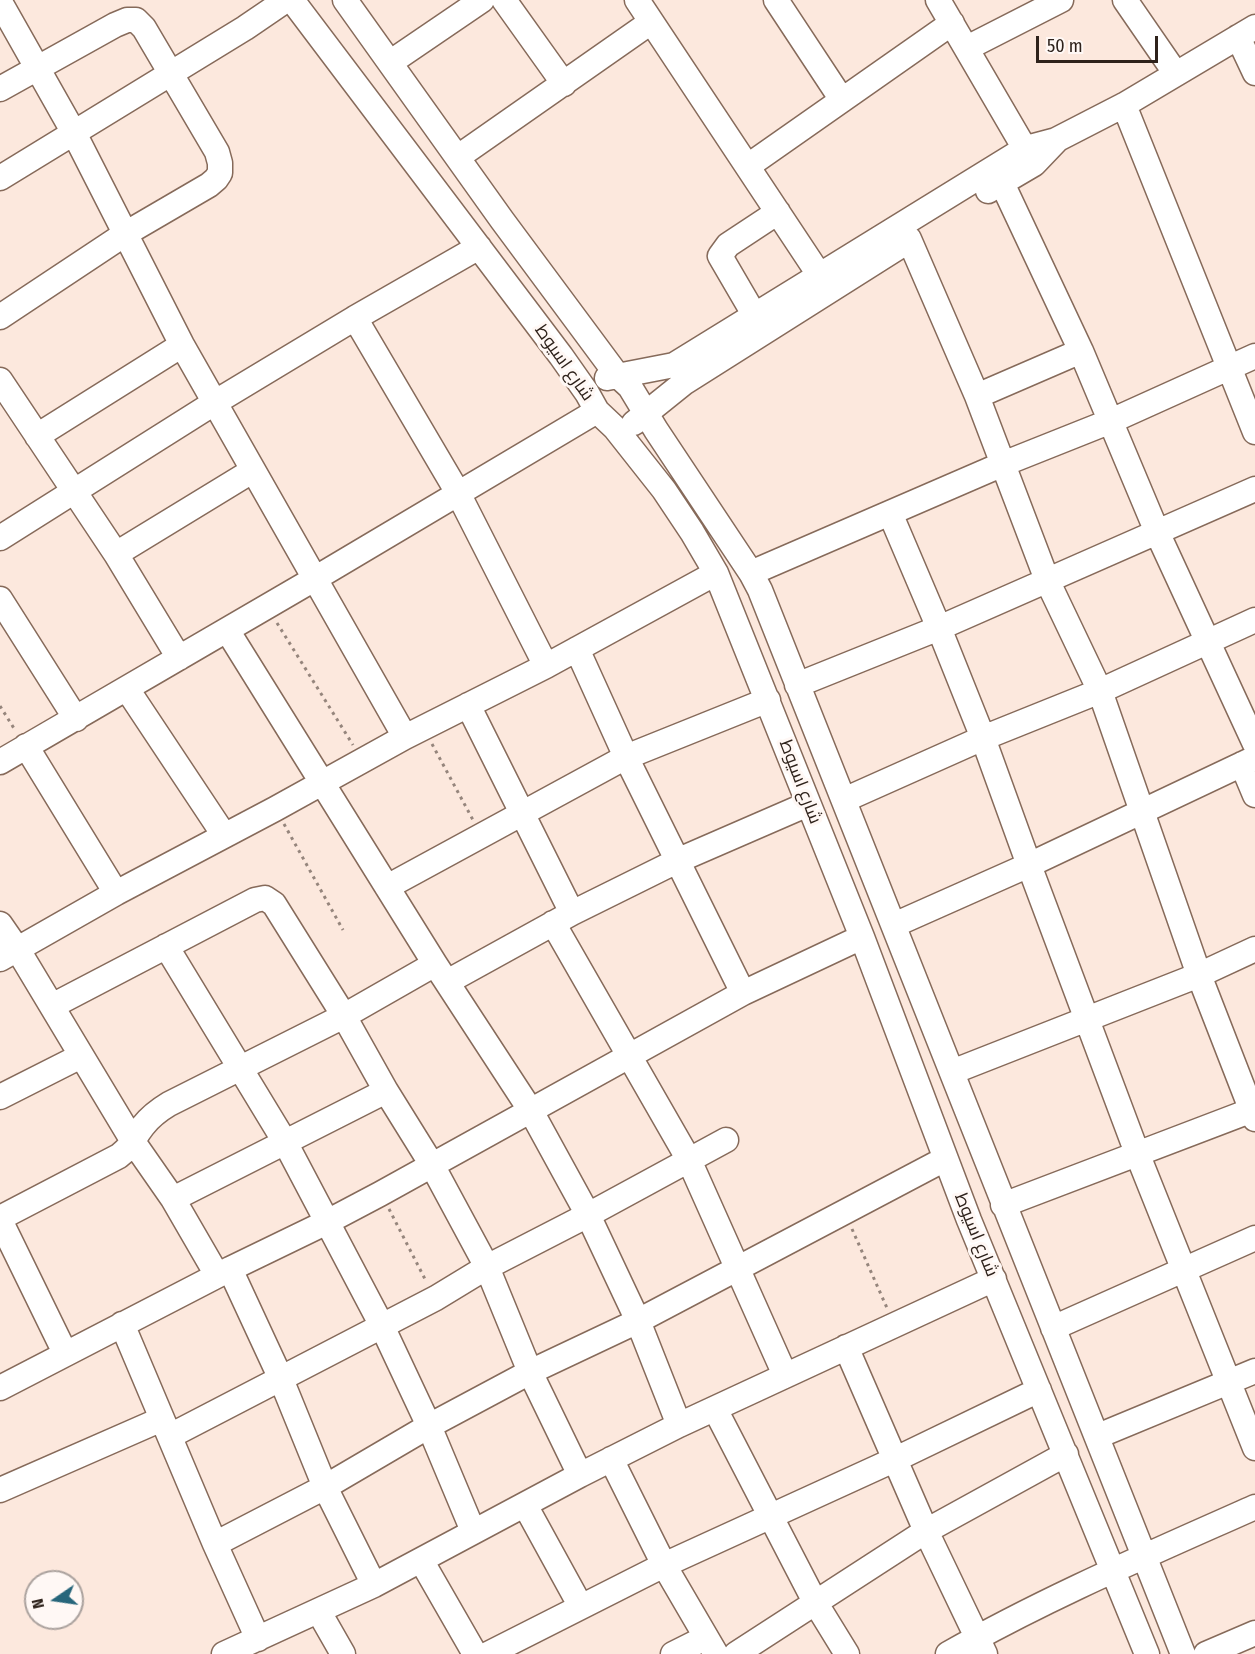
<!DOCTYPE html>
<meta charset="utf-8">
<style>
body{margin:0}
#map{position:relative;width:1255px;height:1654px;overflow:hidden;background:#fce8dd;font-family:"Fira Sans Condensed",sans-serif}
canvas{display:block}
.north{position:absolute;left:24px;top:1570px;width:60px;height:60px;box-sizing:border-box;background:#fff8f5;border:2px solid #aba29e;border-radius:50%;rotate:257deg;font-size:16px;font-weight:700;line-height:24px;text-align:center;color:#2e221b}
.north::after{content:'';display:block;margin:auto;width:21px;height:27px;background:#27667b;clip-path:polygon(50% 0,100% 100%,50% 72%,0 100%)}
.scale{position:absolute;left:1036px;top:36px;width:122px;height:27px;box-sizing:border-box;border:3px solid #2e221b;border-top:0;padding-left:8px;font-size:18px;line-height:21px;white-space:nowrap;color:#2e221b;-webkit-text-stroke:4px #fff8f5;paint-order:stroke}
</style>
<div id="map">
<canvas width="1255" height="1654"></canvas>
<div class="north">N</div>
<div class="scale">50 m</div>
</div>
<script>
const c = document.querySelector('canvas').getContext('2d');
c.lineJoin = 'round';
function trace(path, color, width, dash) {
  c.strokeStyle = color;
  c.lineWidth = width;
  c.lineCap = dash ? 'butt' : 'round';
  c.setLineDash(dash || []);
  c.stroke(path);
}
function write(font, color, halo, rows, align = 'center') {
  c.font = font + ' "Fira Sans Condensed",Cairo,sans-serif';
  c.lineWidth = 6;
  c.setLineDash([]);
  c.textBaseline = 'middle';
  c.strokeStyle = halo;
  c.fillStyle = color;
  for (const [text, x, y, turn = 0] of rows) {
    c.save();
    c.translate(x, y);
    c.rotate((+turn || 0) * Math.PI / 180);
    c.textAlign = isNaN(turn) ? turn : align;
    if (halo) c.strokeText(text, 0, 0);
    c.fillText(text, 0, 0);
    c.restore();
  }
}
const minor = new Path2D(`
 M292 0 561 356 587 393 597 411 615 428 664 490 692 532 716 573 862 937 969 1220 1147 1654
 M345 0 502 220 617 375 630 387 656 430 751 573 760 590 1183 1654
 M504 0 564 84
 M637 0 820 276
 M776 0 842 100
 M938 0 1032 161
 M1125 0 1176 74
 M0 2 74 133 182 345 405 737
 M1238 37 1255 73
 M967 48 1061 0
 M391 62 482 0
 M0 89 115 25 127 20H136L144 28 217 152 220 163V173L216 179 209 185 125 234 0 317
 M1124 105 1255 432
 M458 157 651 22
 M748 166 952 23
 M0 178 245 28 286 0
 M1002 183 1081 351 1157 532 1255 744
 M988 191 1034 164 1056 141
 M909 239 977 396
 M755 316 720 256 728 245 778 212
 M355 318 458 493 546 666
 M1081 351 977 396 1047 580 1100 691 1199 975 1255 1119
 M607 378 674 365 1026 148 1056 140 1124 105 1255 27
 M0 380 116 554 179 658
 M634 423 685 382 900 246
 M37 436 182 345
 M890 513 939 628 983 738 1029 865 1137 1153 1255 1448
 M0 538 214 403 355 318 479 247
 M116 554 252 471
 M751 573 1003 464 1111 421 1255 356
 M0 599 76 719
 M227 630 435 964 531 1111 588 1215 638 1321 679 1425
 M577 649 626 757 743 993
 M797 685 939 628 1255 489
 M127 689 224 835
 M468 705 572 913
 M26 746 116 893
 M0 762 316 578 597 411
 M1242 764 1255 795
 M844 800 983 738 1100 691 1255 620
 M387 887 626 757 768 700
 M553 923 689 1160 785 1375
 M0 924 18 950 134 1143 173 1199 217 1275
 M894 925 1029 865 1255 758
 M166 946 285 1142 382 1326 429 1426 473 1531
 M0 959 116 893 275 809 405 737 546 666 716 573
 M447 982 572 913 679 860 808 804
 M52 1006 255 900 265 898 274 904 344 1016 386 1091 432 1165 487 1267 530 1372 580 1475
 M952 1072 1199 975 1255 949
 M0 1097 81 1056
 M173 1199 386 1091
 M1003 1205 1255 1109
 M0 1218 119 1156C134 1144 132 1140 143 1126 150 1117 159 1110 169 1104L344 1016 435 964
 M0 1220 65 1353
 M230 1269 281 1379 325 1487 374 1585
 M122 1324 215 1544 258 1639
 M1053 1328 1255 1238
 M846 1347 926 1531 985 1654
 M0 1388 230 1269 327 1222 380 1194 743 993 862 937
 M715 1409 815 1602 847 1654
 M170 1436 436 1298 487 1267 588 1215 726 1140
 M1098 1436 1255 1371
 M611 1459 664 1565 716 1654
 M0 1490 162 1419
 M525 1505 581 1607
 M215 1544 325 1487 429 1426 530 1372 638 1321 945 1159
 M421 1560 475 1654
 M319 1612 343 1654
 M224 1654 374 1585 580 1475 679 1425 994 1279
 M488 1654 664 1565 896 1459 1039 1390
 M673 1654 705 1638
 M736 1654 926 1531 1066 1454
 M948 1654C1046 1598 1152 1553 1255 1507
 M1206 1654 1255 1633`);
trace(minor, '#866a5a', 27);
trace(new Path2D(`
 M277 623 353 745
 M0 706 15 730
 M432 744 473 820
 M284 824 343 930
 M389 1209 426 1281
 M852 1229 887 1308`), '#95857c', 3, [3, 4.5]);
trace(minor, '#fff', 24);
write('18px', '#2e221b', '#fff8f5', [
 ["شارع اسيوط",564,363,55],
 ["شارع اسيوط",800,782,69],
 ["شارع اسيوط",976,1235,68]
]);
</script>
